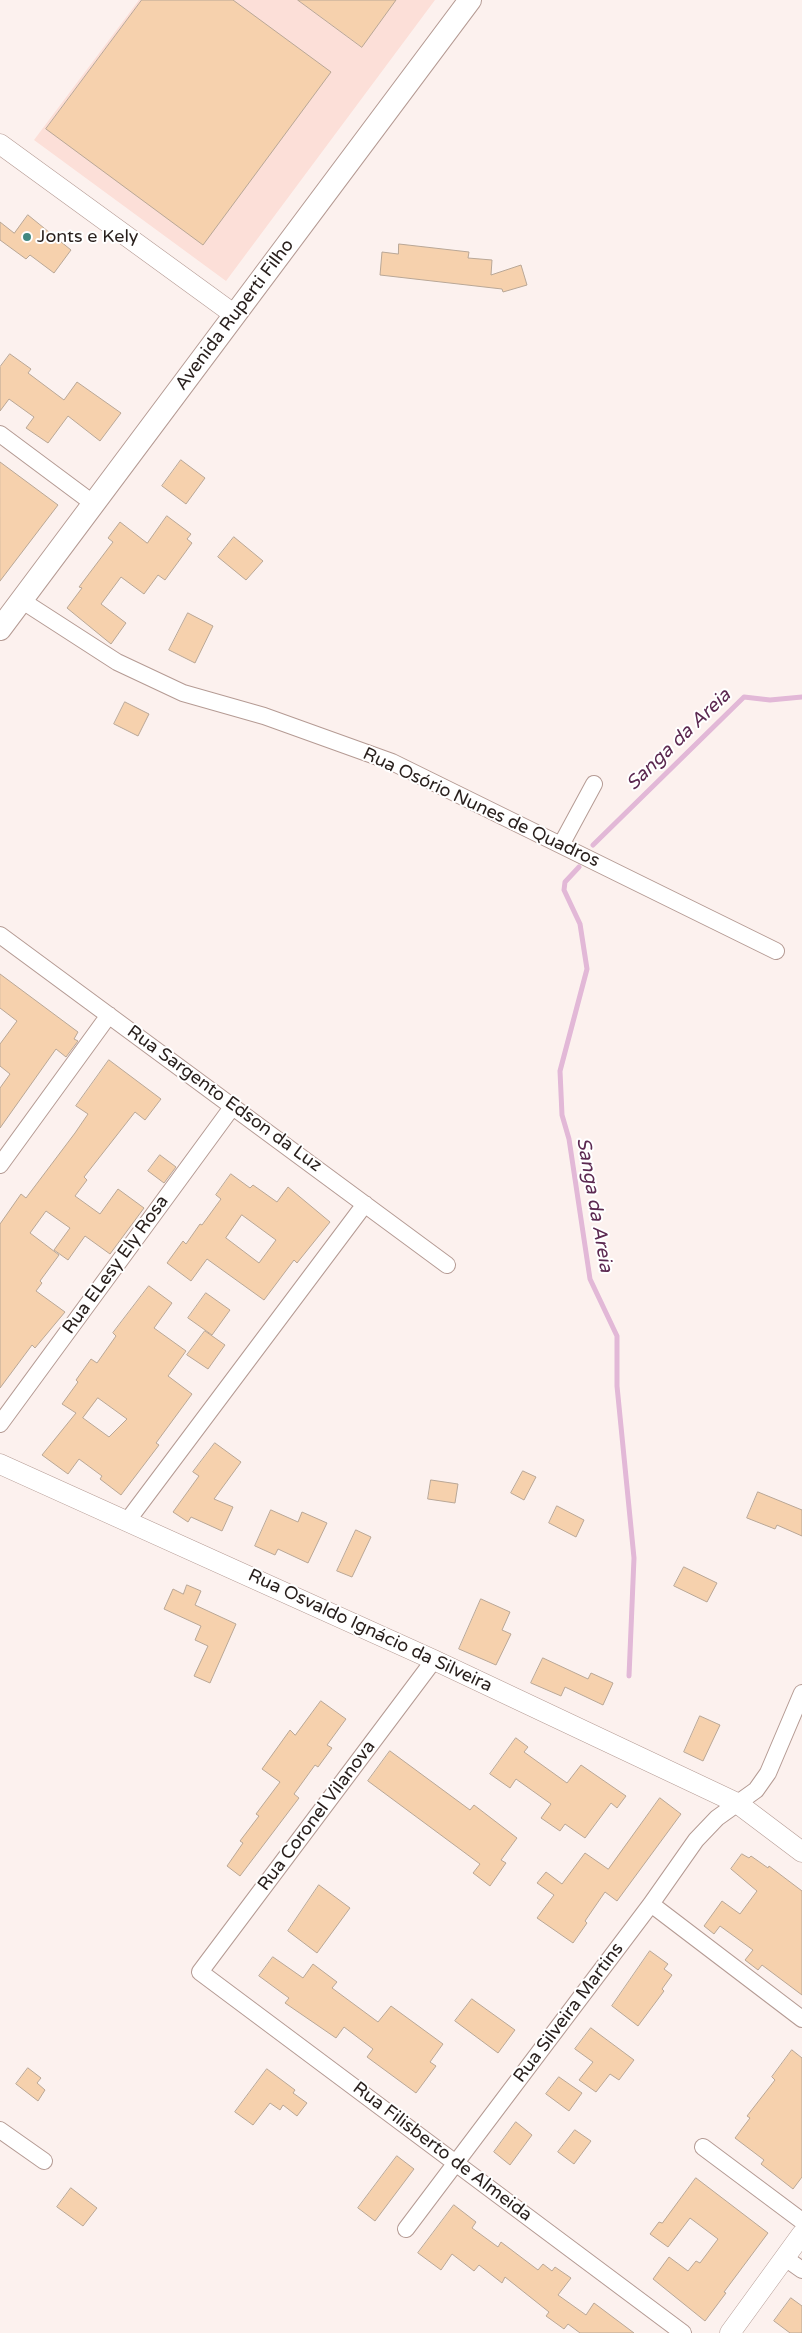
<!DOCTYPE html>
<meta charset="utf-8">
<style>
body{margin:0}
canvas{display:block;background:#fcf1ee}
</style>
<canvas width="802" height="2333"></canvas>
<script>
const c = document.querySelector('canvas').getContext('2d');
c.lineJoin = 'round';
function fill(path, color) {
  c.fillStyle = color;
  c.fill(path, 'evenodd');
}
function trace(path, color, width, dash) {
  c.strokeStyle = color;
  c.lineWidth = width;
  c.lineCap = dash ? 'butt' : 'round';
  c.setLineDash(dash || []);
  c.stroke(path);
}
function write(font, color, halo, rows, align = 'center') {
  c.font = font + ' "Varela Round",sans-serif';
  c.lineWidth = 4;
  c.setLineDash([]);
  c.textBaseline = 'middle';
  c.strokeStyle = halo;
  c.fillStyle = color;
  for (const [text, x, y, turn = 0] of rows) {
    c.save();
    c.translate(x, y);
    c.rotate((+turn || 0) * Math.PI / 180);
    c.textAlign = isNaN(turn) ? turn : align;
    if (halo) c.strokeText(text, 0, 0);
    c.fillText(text, 0, 0);
    c.restore();
  }
}
fill(new Path2D(`
 M139 0H435L226 281 34 140Z`), '#fcdfd8');
trace(new Path2D(`
 M593 845 744 697 770 700 802 697
 M579 867 565 882 564 890 580 924 587 969 560 1071 562 1115 569 1139 590 1279 617 1336V1386L634 1558 629 1676`), '#e2b8d7', 5);
const building = new Path2D(`
 M142 0H233L331 72 203 245 46 129Z
 M298 0H396L362 47Z
 M28 215 71 250 54 273 30 255 26 259 0 240V222L14 233Z
 M399 244 469 252 468 258 492 260 491 275 521 265 527 285 503 292 502 289 380 275 382 252 398 254Z
 M10 354 31 369 28 373 64 400 77 382 121 413 100 441 68 416 48 443 26 428 34 417 9 399 0 411V367Z
 M181 460 205 478 186 504 162 486Z
 M0 462 58 505 0 581Z
 M167 516 191 534 187 539 192 543 165 580 158 575 144 594 121 577 101 604 126 623 111 644 67 608 82 588 79 587 113 542 108 538 120 522 147 543Z
 M234 537 263 561 246 580 218 557Z
 M188 613 213 626 195 663 169 650Z
 M125 702 149 714 138 736 114 724Z
 M0 974 78 1032 74 1039 78 1041 66 1057 56 1049 0 1128V1088L10 1074 0 1066V1044L17 1021 0 1008Z
 M109 1060 161 1099 145 1120 135 1112 84 1177 87 1180 75 1196 100 1214 118 1189 144 1208 110 1254 85 1236 68 1260 54 1250 70 1228 46 1211 30 1233 59 1255 40 1281 42 1283 36 1291 65 1312 35 1348 32 1345 0 1388V1224L21 1194 26 1198 75 1133 88 1114 76 1106Z
 M160 1155 176 1167 164 1183 148 1171Z
 M231 1174 250 1188 253 1185 277 1202 288 1187 330 1222 297 1263 294 1260 264 1300 207 1259 191 1281 167 1263 183 1241 186 1244 200 1224 202 1225 221 1199 216 1195ZM242 1215 276 1240 259 1263 226 1238Z
 M149 1286 172 1303 154 1328 186 1351 168 1376 192 1394 156 1443 159 1445 121 1495 100 1479 102 1476 79 1459 68 1474 42 1455 76 1413 62 1404 78 1382 76 1380 91 1359 97 1363 116 1336 113 1333ZM98 1398 127 1419 109 1437 83 1418Z
 M206 1293 230 1310 212 1335 188 1318Z
 M205 1331 225 1345 208 1369 187 1355Z
 M215 1443 241 1462 214 1499 233 1507 222 1531 191 1517 188 1522 173 1512 199 1476 193 1472Z
 M523 1471 536 1477 524 1500 511 1493Z
 M431 1480 458 1484 455 1503 428 1499Z
 M758 1492 802 1510V1536L777 1525 775 1529 747 1518Z
 M557 1506 584 1520 576 1537 549 1523Z
 M271 1510 298 1522 302 1512 327 1523 308 1563 278 1549 275 1555 255 1546Z
 M356 1530 371 1537 352 1577 337 1571Z
 M684 1567 717 1583 707 1602 674 1586Z
 M187 1585 201 1591 195 1605 236 1624 210 1683 194 1676 208 1646 195 1640 201 1626 164 1609 173 1589 183 1594Z
 M481 1599 510 1612 502 1630 511 1634 496 1665 459 1649Z
 M543 1658 588 1679 591 1673 613 1683 603 1705 565 1687 561 1696 531 1683Z
 M321 1701 346 1719 327 1745 332 1748 318 1767 315 1765 294 1794 299 1798 240 1876 227 1866 243 1843 240 1841 259 1816 256 1814 280 1782 262 1769 290 1730 295 1735Z
 M700 1716 720 1725 703 1761 684 1752Z
 M516 1738 528 1747 524 1752 567 1783 581 1765 626 1796 617 1808 611 1803 585 1838 565 1824 560 1831 541 1818 551 1804 516 1779 510 1788 490 1774Z
 M390 1751 470 1810 474 1805 517 1838 501 1860 506 1863 490 1886 473 1873 480 1864 368 1781Z
 M660 1798 681 1814 617 1901 605 1892 585 1921 587 1923 573 1943 537 1918 554 1895 537 1883 546 1872 562 1884 585 1853 608 1869Z
 M742 1854 749 1858 751 1856 768 1868 769 1866 802 1891V1995L762 1965 758 1970 745 1960 753 1950 720 1926 714 1934 704 1926 722 1901 740 1914 757 1891 731 1869Z
 M319 1885 350 1908 317 1953 288 1931Z
 M650 1951 668 1964 664 1969 672 1975 662 1989 664 1991 638 2026 612 2006Z
 M273 1957 303 1978 313 1964 337 1982 332 1988 378 2022 391 2006 443 2044 430 2062 436 2066 416 2093 367 2057 373 2049 344 2027 336 2038 285 2003 289 1998 259 1976Z
 M472 1999 515 2030 498 2053 455 2021Z
 M591 2028 634 2060 619 2080 610 2074 596 2092 579 2080 593 2062 575 2049Z
 M792 2050 802 2058V2177L793 2189 761 2164 764 2160 735 2138 750 2118 747 2116 775 2080 772 2077Z
 M28 2068 41 2078 37 2083 45 2090 38 2101 16 2084Z
 M267 2069 295 2090 293 2093 307 2103 297 2116 283 2105 280 2110 270 2103 253 2125 235 2112Z
 M559 2077 582 2093 569 2111 546 2094Z
 M516 2122 532 2135 510 2165 494 2152Z
 M575 2130 591 2141 574 2164 558 2152Z
 M397 2156 414 2169 375 2221 358 2208Z
 M696 2178 768 2233 724 2292 726 2293 705 2321 653 2279 669 2257 688 2271 696 2261 700 2263 718 2239 690 2218 668 2247 650 2234 659 2222 662 2223Z
 M71 2188 97 2208 83 2226 57 2207Z
 M454 2205 476 2222 472 2228 498 2247 501 2242 538 2270 543 2264 552 2271 555 2267 571 2278 558 2295 586 2315 594 2303 634 2333H580L568 2324 564 2329 546 2316 549 2312 505 2277 502 2283 479 2265 474 2271 452 2254 441 2270 418 2253Z
 M791 2298 802 2306V2333H790L774 2321Z`);
fill(building, '#f6d1ad');
trace(building, '#b9a796', 1);
const minor = new Path2D(`
 M0 434 94 504
 M21 600 117 662 183 693 264 716 392 762 776 951
 M561 845 594 784
 M0 935 447 1265
 M0 1165 109 1015
 M0 1424 233 1106
 M128 1520 365 1204
 M434 1660 200 1972 683 2333
 M651 1904 802 2019
 M0 2130 44 2161
 M703 2147 802 2221
 M406 2229 651 1904 696 1840 717 1818 756 1790 768 1773 802 1693
 M785 2258 802 2270`);
const tertiary = new Path2D(`
 M0 144 235 315
 M0 1464 434 1660 737 1803 802 1852
 M730 2333 802 2234`);
const secondary = new Path2D(`
 M0 629 470 0`);
trace(minor, '#b59b94', 18);
trace(tertiary, '#b59b94', 21);
trace(secondary, '#b59b94', 24);
trace(minor, '#fff', 16);
trace(tertiary, '#fff', 20);
trace(secondary, '#fff', 22);
for (const [x, y, r, color] of [
 [27,237,5,"#428880"]
]) {
  const dot = new Path2D();
  dot.arc(x, y, r, 0, 2 * Math.PI);
  c.fillStyle = color;
  c.fill(dot);
  trace(dot, '#fff', 2);
}
write('18px', '#281f1c', '#fff', [
 ["Jonts e Kely",37,237]
], 'left');
write('18px', '#281f1c', '#fff', [
 ["Avenida Ruperti Filho",235,315,-53],
 ["Rua Osório Nunes de Quadros",481,808,25],
 ["Rua Sargento Edson da Luz",224,1099,36],
 ["Rua ELesy Ely Rosa",116,1265,-54],
 ["Rua Osvaldo Ignácio da Silveira",370,1631,25],
 ["Rua Coronel Vilanova",317,1816,-53],
 ["Rua Silveira Martins",569,2013,-53],
 ["Rua Filisberto de Almeida",442,2152,37]
]);
write('italic 19px', '#5c2951', '#fff', [
 ["Sanga da Areia",679,740,-44],
 ["Sanga da Areia",594,1205,80]
]);
</script>
